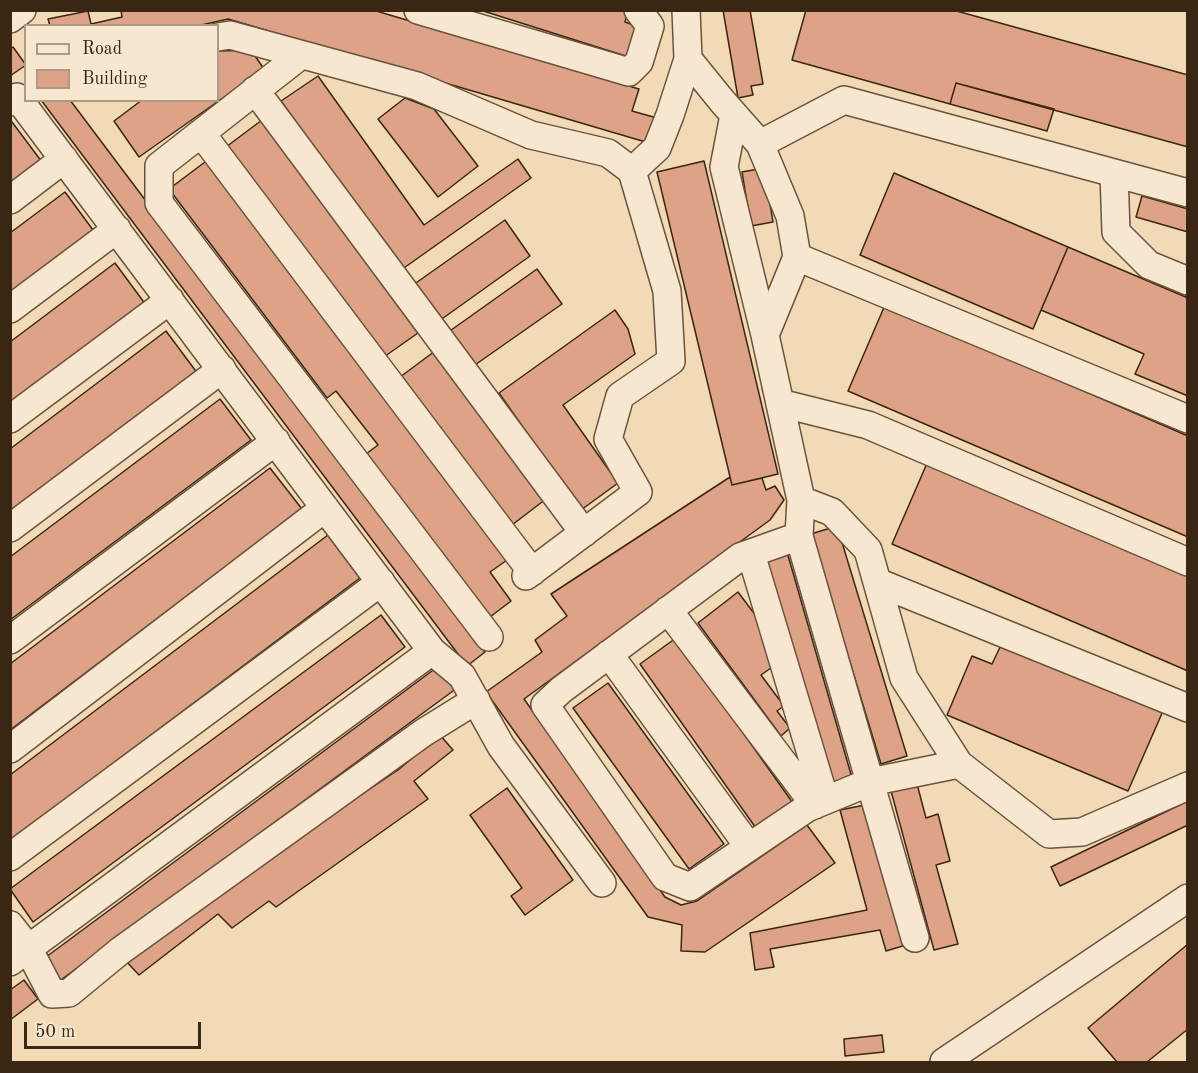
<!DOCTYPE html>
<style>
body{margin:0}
#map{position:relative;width:1198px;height:1073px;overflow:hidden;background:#f3dab6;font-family:"Old Standard TT",serif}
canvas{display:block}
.frame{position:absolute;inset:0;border:12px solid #392713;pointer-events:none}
.legend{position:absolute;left:24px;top:24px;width:195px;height:78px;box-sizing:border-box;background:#f7e7d0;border:2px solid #ab9a84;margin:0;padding:8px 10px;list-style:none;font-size:18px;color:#392713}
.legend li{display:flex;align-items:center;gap:12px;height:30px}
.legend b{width:30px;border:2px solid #ab9a84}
.scale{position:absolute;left:24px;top:1022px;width:177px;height:27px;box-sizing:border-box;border:3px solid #392713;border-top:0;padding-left:8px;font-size:18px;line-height:21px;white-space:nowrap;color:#392713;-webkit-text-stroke:4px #f7e7d0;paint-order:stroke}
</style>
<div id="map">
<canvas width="1198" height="1073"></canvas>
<div class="frame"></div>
<ul class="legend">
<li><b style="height:8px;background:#f7e7d0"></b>Road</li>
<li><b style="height:16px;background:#dea286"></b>Building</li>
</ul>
<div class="scale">50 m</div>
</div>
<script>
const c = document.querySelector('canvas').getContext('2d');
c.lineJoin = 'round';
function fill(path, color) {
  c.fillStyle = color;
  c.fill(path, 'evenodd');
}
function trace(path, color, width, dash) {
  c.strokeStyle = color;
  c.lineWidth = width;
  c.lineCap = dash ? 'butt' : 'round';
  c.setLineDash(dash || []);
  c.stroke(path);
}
const building = new Path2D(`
 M121 10H373L639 89 632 111 657 118 649 143 228 19 197 26H50L48 19 88 11 91 24 122 17Z
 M480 10H626L628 11 625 22 642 28 632 58Z
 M723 10H750L763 84 751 86 753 95 738 98Z
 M806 10H953L1188 75V147L956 83 950 104 792 60Z
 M13 47 26 65 10 76V49Z
 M251 50 264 69 139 157 114 121 142 100H218V51Z
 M318 76 424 225 518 159 531 178 401 270 281 101Z
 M956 83 1054 109 1047 131 950 104Z
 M405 98 434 109 478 166 438 197 378 119Z
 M41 100H70L485 652 467 666Z
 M262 120 418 333 381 359 226 147Z
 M12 122 42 162 10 186V124Z
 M209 159 510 558 490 572 511 601 490 617 366 454 378 445 336 391 327 398 169 189Z
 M704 161 778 474 732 485 657 172Z
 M764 168 773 222 751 226 742 172Z
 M894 173 1068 247 1033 329 860 255Z
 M65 192 96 234 10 299V233Z
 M1142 196 1188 209V232L1136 217Z
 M505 220 530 256 439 321 413 285Z
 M1068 247 1188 298V396L1135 374 1144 354 1041 310Z
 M115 263 146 305 10 407V342Z
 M537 269 562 304 472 367 447 333Z
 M885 305 1188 436V537L848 391Z
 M615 310 628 329 635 354 563 405 618 483 581 510 499 393Z
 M166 331 198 374 10 516V449Z
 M435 351 546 499 508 528 396 380Z
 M220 399 251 440 10 620V557Z
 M928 461 1188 572V671L892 544Z
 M270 468 302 509 10 730V664Z
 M730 477 732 485 762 478 766 490 775 486 784 500 770 520 524 699 665 897 681 905 697 901 807 825 835 863 705 952 681 951 682 925 648 917 486 692 542 652 535 640 567 616 551 594Z
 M837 526 907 756 881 764 811 534Z
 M328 535 360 578 10 841V775Z
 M785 545 852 778 827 786 760 552Z
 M738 592 774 640 778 663 761 675 784 706 777 711 790 728 781 736 698 623Z
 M381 615 405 647 33 922 10 889Z
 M676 638 795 806 758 831 640 664Z
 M1002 643 1163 711 1128 791 947 715 972 656 992 664Z
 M440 665 457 688 58 982 42 960Z
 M608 683 724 844 689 869 573 708Z
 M440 735 453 750 414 781 428 799 276 907 269 901 232 928 218 914 139 975 125 960 204 900 398 770Z
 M917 784 926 818 938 814 950 861 936 865 958 944 934 950 891 791Z
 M507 788 573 880 525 915 511 896 522 888 470 815Z
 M1188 801V825L1060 886 1051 867Z
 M865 805 909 944 886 951 880 930 770 949 774 967 755 970 750 933 867 910 840 810Z
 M1188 944V1029L1147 1062H1117L1088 1028Z
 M24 980 38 999 10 1020V990Z
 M882 1035 884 1052 845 1056 844 1039Z`);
fill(building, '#dea286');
trace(building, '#392713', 1.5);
const minor = new Path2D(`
 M418 10 629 72 639 62 650 26 638 10
 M10 19 22 10
 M218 37 230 35 417 86 531 135 608 153 632 171 667 291 671 361 620 396 608 439 638 492 526 576
 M301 55 159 166V203L489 637
 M688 59 722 101 760 144 790 216 797 257 765 335 801 500 799 536 915 938
 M255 90 584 533
 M10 102 17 97 432 651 462 676 501 746 602 883
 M734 115 724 167 765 335
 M201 133 532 572
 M760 144 844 100 1188 193
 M632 171 657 148 670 115 688 59 686 10
 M1114 173 1116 232 1149 265 1188 281
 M10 200 64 159
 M797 257 1188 419
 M10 309 117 229
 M780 403 868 425 1188 562
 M10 419 170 300
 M801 500 832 512 868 550 904 678 959 764 1049 834 1082 832 1188 786
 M10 528 222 369
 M799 536 740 557 561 690 545 705 665 877 690 887 807 808 870 782 959 764
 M751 554 825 800
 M877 582 1188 708
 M668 610 815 805
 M10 640 276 441
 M609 654 749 847
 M10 749 325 508
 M10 857 381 582
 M10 925 28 948 52 994 69 993 120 951 423 733 476 700
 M10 962 432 651
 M944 1062 1188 898`);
trace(minor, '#68543c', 30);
trace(minor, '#f7e7d0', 27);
</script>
